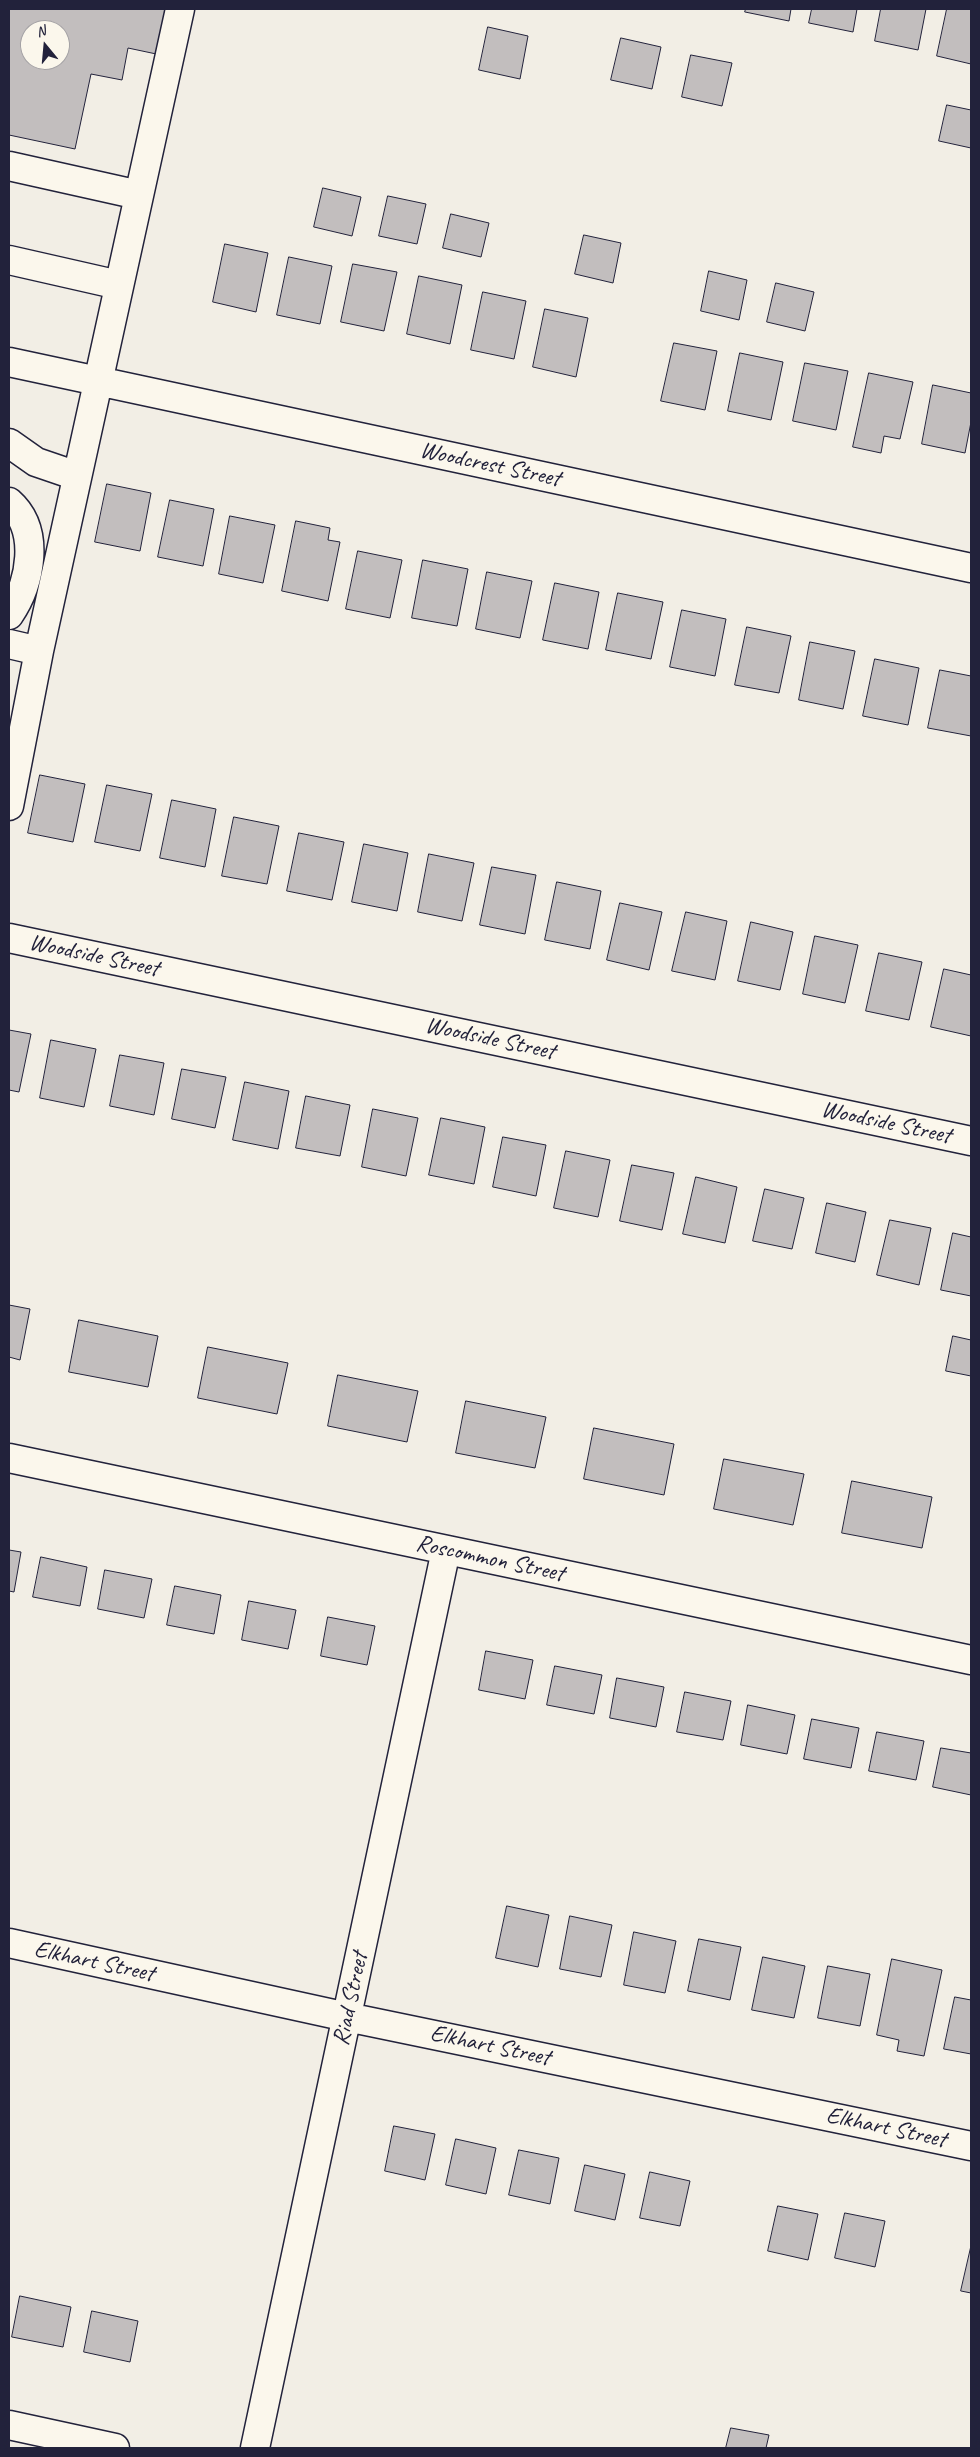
<!DOCTYPE html>
<style>
body{margin:0}
#map{position:relative;width:980px;height:2457px;overflow:hidden;background:#f2eee5;font-family:Caveat,sans-serif}
canvas{display:block}
.frame{position:absolute;inset:0;border:10px solid #22223b;pointer-events:none}
.north{position:absolute;left:20px;top:20px;width:50px;height:50px;box-sizing:border-box;background:#fbf7ec;border:1px solid #a4a2a5;border-radius:50%;rotate:343deg;font-size:14px;font-weight:700;line-height:20px;text-align:center;color:#22223b}
.north::after{content:'';display:block;margin:auto;width:18px;height:22px;background:#22223b;clip-path:polygon(50% 0,100% 100%,50% 72%,0 100%)}
</style>
<div id="map">
<canvas width="980" height="2457"></canvas>
<div class="frame"></div>
<div class="north">N</div>
</div>
<script>
const c = document.querySelector('canvas').getContext('2d');
c.lineJoin = 'round';
function fill(path, color) {
  c.fillStyle = color;
  c.fill(path, 'evenodd');
}
function trace(path, color, width, dash) {
  c.strokeStyle = color;
  c.lineWidth = width;
  c.lineCap = dash ? 'butt' : 'round';
  c.setLineDash(dash || []);
  c.stroke(path);
}
function write(font, color, halo, rows, align = 'center') {
  c.font = font + ' Caveat,sans-serif';
  c.lineWidth = 4;
  c.setLineDash([]);
  c.textBaseline = 'middle';
  c.strokeStyle = halo;
  c.fillStyle = color;
  for (const [text, x, y, turn = 0] of rows) {
    c.save();
    c.translate(x, y);
    c.rotate((+turn || 0) * Math.PI / 180);
    c.textAlign = isNaN(turn) ? turn : align;
    if (halo) c.strokeText(text, 0, 0);
    c.fillText(text, 0, 0);
    c.restore();
  }
}
const building = new Path2D(`
 M9 9H171L161 55 128 48 122 80 91 74 75 149 9 135ZM30 30H60V60H30Z
 M746 9H791L789 21 745 12Z
 M812 9H857L853 32 809 23Z
 M881 9H926L918 50 875 41Z
 M947 9H971V64L937 56Z
 M488 27 528 36 520 79 479 70Z
 M621 38 661 47 652 89 611 80Z
 M691 55 732 63 722 106 682 97Z
 M947 105 971 110V148L939 141Z
 M323 188 361 197 352 236 314 227Z
 M388 196 426 204 417 244 379 236Z
 M451 214 489 223 481 257 443 248Z
 M584 235 621 243 613 283 575 274Z
 M225 244 268 253 256 312 213 302Z
 M289 257 332 266 320 324 277 315Z
 M353 264 397 272 384 331 341 322Z
 M709 271 747 280 739 320 701 311Z
 M419 276 462 285 450 344 407 334Z
 M776 283 814 292 805 331 767 322Z
 M483 292 526 301 514 359 471 350Z
 M545 309 588 318 576 377 533 367Z
 M674 343 717 351 705 410 661 401Z
 M740 353 783 362 771 420 728 411Z
 M805 363 848 371 836 430 793 421Z
 M869 373 913 382 900 439 884 436 881 453 853 447Z
 M933 385 971 393V422L965 453 922 444Z
 M107 484 151 493 140 551 95 542Z
 M170 500 214 509 203 566 158 557Z
 M230 516 275 525 263 583 219 574Z
 M296 521 330 528 328 540 340 542 328 601 282 591Z
 M358 551 402 560 390 618 346 609Z
 M423 560 468 569 457 626 412 618Z
 M487 572 532 581 520 638 476 629Z
 M555 583 599 592 588 649 543 640Z
 M618 593 663 602 651 659 606 650Z
 M682 610 726 619 715 676 670 667Z
 M747 627 791 636 779 693 735 685Z
 M810 642 855 651 843 709 799 700Z
 M875 659 919 668 908 725 863 716Z
 M940 670 971 676V736L928 728Z
 M40 775 85 784 73 842 28 833Z
 M107 785 152 794 140 851 95 842Z
 M172 800 216 809 205 867 160 858Z
 M234 817 279 826 267 884 222 876Z
 M299 833 344 842 332 900 287 891Z
 M364 844 408 853 397 911 352 902Z
 M429 854 474 863 462 921 418 912Z
 M492 867 536 875 525 934 480 925Z
 M557 882 601 891 590 949 545 940Z
 M620 903 662 912 649 970 607 960Z
 M686 912 727 921 715 980 672 971Z
 M751 922 793 932 780 990 738 981Z
 M815 936 858 945 845 1003 803 994Z
 M879 953 922 962 909 1020 866 1011Z
 M944 969 971 975V1036L931 1027Z
 M9 1030 31 1034 19 1092 9 1090Z
 M51 1040 96 1049 84 1107 40 1098Z
 M120 1055 164 1063 154 1115 110 1106Z
 M182 1069 226 1077 215 1128 172 1119Z
 M245 1082 289 1091 278 1149 233 1140Z
 M306 1096 350 1105 340 1156 296 1148Z
 M373 1109 418 1118 406 1176 362 1167Z
 M441 1118 485 1127 474 1184 429 1175Z
 M503 1137 546 1145 536 1196 493 1187Z
 M566 1151 610 1160 598 1217 554 1208Z
 M632 1165 674 1173 662 1230 620 1221Z
 M696 1177 737 1187 725 1243 683 1234Z
 M765 1189 804 1198 792 1249 753 1241Z
 M827 1203 866 1212 855 1262 816 1253Z
 M890 1220 931 1228 919 1285 877 1275Z
 M953 1233 971 1237V1296L941 1290Z
 M9 1305 30 1309 20 1360 9 1357Z
 M79 1320 158 1336 148 1387 69 1372Z
 M953 1336 971 1340V1376L946 1371Z
 M208 1347 288 1363 277 1414 198 1398Z
 M338 1375 418 1391 407 1442 328 1426Z
 M466 1401 546 1417 535 1468 456 1453Z
 M594 1428 674 1444 664 1495 584 1479Z
 M724 1459 804 1474 793 1525 714 1509Z
 M852 1481 932 1497 922 1548 842 1533Z
 M9 1550 21 1552 14 1592 9 1591Z
 M41 1557 87 1567 80 1606 33 1597Z
 M105 1570 152 1579 144 1618 98 1609Z
 M175 1586 221 1595 214 1634 167 1625Z
 M249 1601 296 1610 288 1649 242 1640Z
 M328 1617 375 1626 367 1665 321 1656Z
 M486 1651 533 1660 525 1699 479 1690Z
 M555 1666 602 1675 594 1714 547 1705Z
 M617 1678 664 1687 656 1727 610 1718Z
 M685 1692 731 1701 723 1740 677 1732Z
 M748 1705 795 1715 787 1754 741 1745Z
 M812 1719 859 1728 851 1768 804 1759Z
 M877 1732 924 1741 916 1780 869 1771Z
 M941 1748 971 1753V1795L933 1787Z
 M507 1906 549 1915 538 1967 496 1958Z
 M570 1916 612 1925 601 1977 560 1969Z
 M634 1932 676 1941 665 1993 624 1985Z
 M699 1939 741 1947 730 2000 688 1991Z
 M763 1957 805 1966 794 2018 752 2010Z
 M892 1959 942 1970 924 2056 897 2051 899 2040 877 2035Z
 M828 1966 870 1974 860 2026 818 2018Z
 M955 1997 971 2000V2054L944 2049Z
 M394 2126 435 2134 425 2180 385 2171Z
 M456 2139 496 2148 486 2194 446 2185Z
 M519 2150 559 2158 550 2204 509 2195Z
 M585 2165 625 2174 615 2220 575 2211Z
 M650 2172 690 2181 680 2226 640 2218Z
 M778 2206 818 2214 808 2260 768 2251Z
 M845 2213 885 2221 875 2267 835 2258Z
 M971 2246V2293L961 2291Z
 M20 2296 71 2307 63 2347 12 2337Z
 M92 2311 138 2321 130 2362 84 2352Z
 M731 2428 769 2435 766 2448H726Z`);
fill(building, '#c2bebe');
trace(building, '#22223b', 1);
const minor = new Path2D(`
 M9 166 139 195
 M9 260 119 285
 M9 362 971 568
 M9 443 36 462 77 476
 M9 502C41 530 31 583 9 615
 M9 644 39 651
 M9 806 39 651 180 9
 M9 938 971 1141
 M9 1458 971 1660
 M9 1943 347 2017 971 2146
 M9 2425 115 2448
 M255 2448 446 1550`);
trace(minor, '#22223b', 31);
trace(minor, '#fbf7ec', 28);
write('24px', '#22223b', '#fbf7ec', [
 ["Woodcrest Street",490,465,12],
 ["Woodside Street",94,956,12],
 ["Woodside Street",490,1039,12],
 ["Woodside Street",886,1123,12],
 ["Roscommon Street",490,1559,12],
 ["Elkhart Street",94,1962,12],
 ["Riad Street",351,1999,-78],
 ["Elkhart Street",490,2046,12],
 ["Elkhart Street",886,2128,12]
]);
</script>
